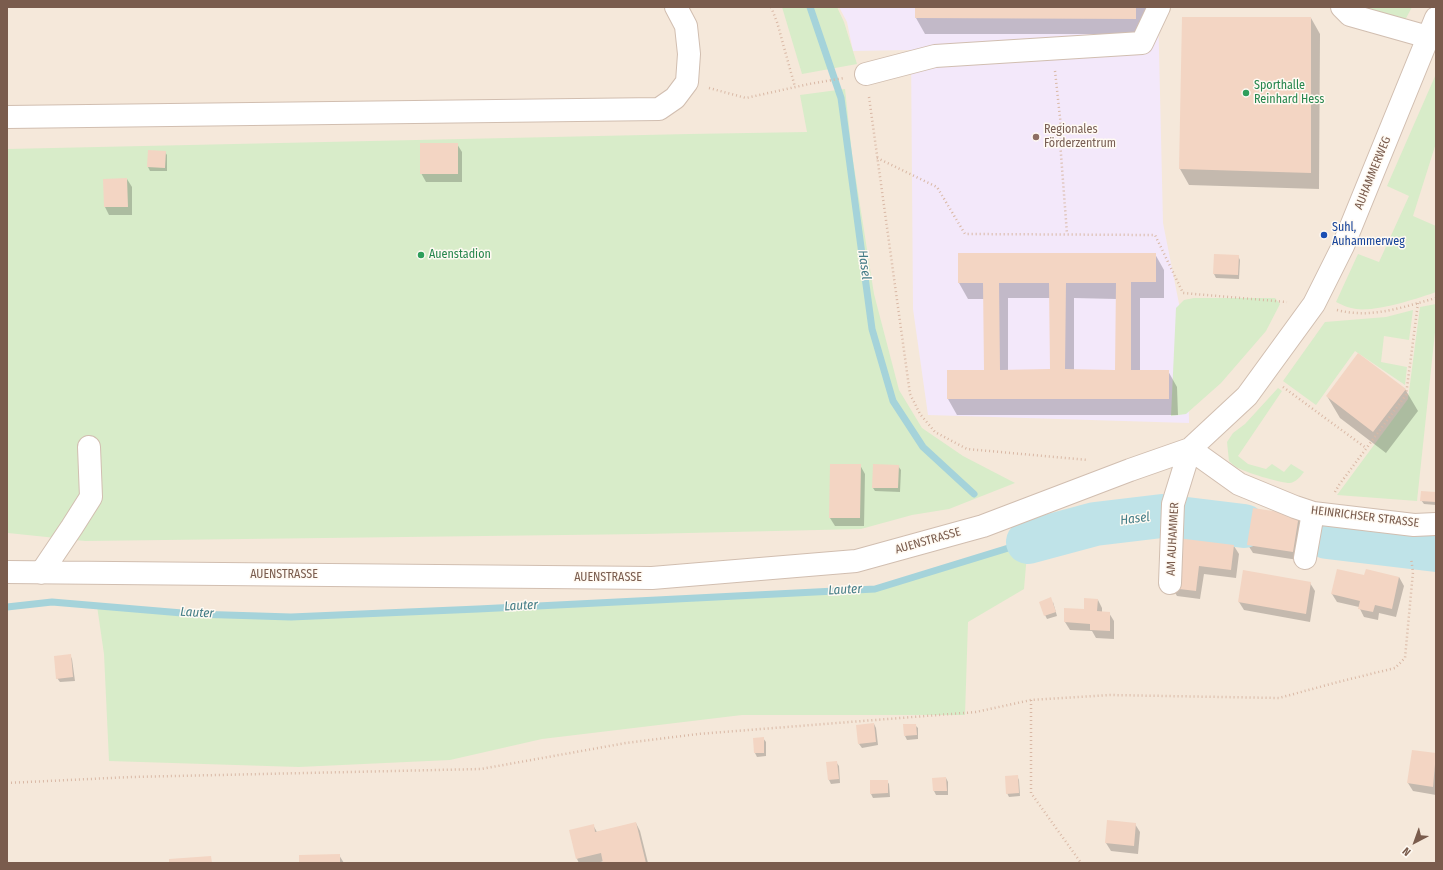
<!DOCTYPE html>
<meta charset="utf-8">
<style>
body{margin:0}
#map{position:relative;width:1443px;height:870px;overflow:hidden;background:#fdf6ec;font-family:"Fira Sans Condensed",sans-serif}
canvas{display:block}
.frame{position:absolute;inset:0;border:8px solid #7a5c4d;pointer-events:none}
.north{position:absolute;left:1395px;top:822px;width:40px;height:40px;-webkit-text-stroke:3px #fffaf3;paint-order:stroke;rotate:221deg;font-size:11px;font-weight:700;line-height:16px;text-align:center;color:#7a5c4d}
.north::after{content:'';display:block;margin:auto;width:14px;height:18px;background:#7a5c4d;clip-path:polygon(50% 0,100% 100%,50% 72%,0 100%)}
</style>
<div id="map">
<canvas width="1443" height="870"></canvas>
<div class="frame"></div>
<div class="north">N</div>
</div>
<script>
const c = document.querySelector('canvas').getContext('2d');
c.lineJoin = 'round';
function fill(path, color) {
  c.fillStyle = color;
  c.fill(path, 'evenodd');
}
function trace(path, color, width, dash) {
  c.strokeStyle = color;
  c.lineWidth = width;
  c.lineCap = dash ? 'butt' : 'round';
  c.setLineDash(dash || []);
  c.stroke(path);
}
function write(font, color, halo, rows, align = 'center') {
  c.font = font + ' "Fira Sans Condensed",sans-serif';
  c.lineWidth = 3;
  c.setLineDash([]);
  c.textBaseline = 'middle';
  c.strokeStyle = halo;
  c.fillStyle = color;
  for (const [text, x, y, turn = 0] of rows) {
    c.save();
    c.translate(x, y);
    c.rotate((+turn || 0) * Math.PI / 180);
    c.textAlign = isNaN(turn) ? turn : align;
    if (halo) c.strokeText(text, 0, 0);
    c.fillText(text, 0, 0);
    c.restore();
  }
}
fill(new Path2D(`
 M7 7H1436V863H7Z`), '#f5e8da');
fill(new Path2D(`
 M839 7H1158L1163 223 1188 349 1189 423 928 415 913 309 911 50 853 51 847 22Z`), '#f3e8fa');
fill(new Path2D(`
 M782 7H837L844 22 857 64 802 74Z
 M1367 7H1412L1404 22 1372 17Z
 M1436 74V143L1413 216 1436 226V292C1416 299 1371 314 1351 308 1346 307 1341 304 1336 302L1358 254 1379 262 1409 196 1387 186Z
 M845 89 852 154 874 294 899 390 922 428 963 456 1015 483 949 509 912 515 861 529 645 534 85 541 8 533 7 149 689 134 807 132 800 95Z
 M1194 298H1275L1280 304 1266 331 1221 383 1186 414 1171 416 1176 308 1184 300Z
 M1436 304V323L1417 501 1337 495 1408 399 1420 307Z
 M1413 310 1409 340 1384 336 1381 362 1407 367 1405 385 1355 351 1316 405 1283 381 1325 322 1386 317Z
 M1278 388 1282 391 1238 456 1248 464 1266 469 1272 464 1284 472 1291 464 1304 472C1300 477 1296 482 1290 483 1280 483 1244 472 1236 467 1233 465 1231 463 1229 461L1227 442 1233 433 1245 424Z
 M1028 542 1024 589 968 622 965 715H742L542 739 450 760 299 767 109 761 104 654 97 606 194 614 291 617 478 609 875 589Z`), '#d8ecc9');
fill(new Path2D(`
 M916 7H1145V34H925L916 18Z
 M1311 18 1320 34 1319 189 1189 185 1180 169Z
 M457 144 462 152V182H426L421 173Z
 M149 151 165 152 167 155V171H150L148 167Z
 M127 179 132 187V215H109L105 207Z
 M1155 254 1164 270V298H1140V371H1168L1177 387 1178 415H957L948 399V371H985V299H968L959 283ZM1008 298H1051V370L1008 371ZM1074 298 1116 299V371H1074Z
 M1238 256 1240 260 1239 279 1216 278 1214 274Z
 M1405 389 1418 411 1386 453 1340 418 1327 396Z
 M860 465 865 474 864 526H835L830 518Z
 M898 466 901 470 900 492 875 491 873 488Z
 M1436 493V505L1424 504 1421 500Z
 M1298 516 1303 524 1298 560 1253 553 1248 545Z
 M1178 539 1234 546 1239 554 1236 578 1204 574 1200 599 1177 596 1172 588Z
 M1244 571 1310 583 1315 591 1310 622 1244 610 1239 602Z
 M1365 576 1399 577 1404 586 1396 617 1379 613 1378 620 1364 617 1359 607 1337 602 1332 594Z
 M1098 600 1102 608V613H1109L1114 621V639L1096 638 1092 631 1070 630 1065 622V609L1085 610Z
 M1053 602 1057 616 1047 619 1045 615Z
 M70 655 72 659 75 681 60 682 57 678Z
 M874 724 876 728 878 745 862 748 859 744Z
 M915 725 918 728V739L907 740 905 736Z
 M763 738 766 742V756L757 757 755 753Z
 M1413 751 1436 754V795L1413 791 1408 783Z
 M836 762 839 766 840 783 831 784 829 780Z
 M1017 776 1019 780 1020 796 1009 797 1007 793Z
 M946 778 948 782V795H936L934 791 933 779Z
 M887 781 889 784 890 797 873 798 871 794Z
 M636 823 640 831 648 863H604V861L597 863H579L577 859 593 825 597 832Z
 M1135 824 1140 832 1138 854 1111 851 1106 843Z
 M339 855 344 863H300Z`), '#0003');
trace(new Path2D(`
 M810 7 841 98 872 329 893 401 923 447 974 494
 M7 607 52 602 194 614 291 617 478 609 875 589 1028 542`), '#a5d3da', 7);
trace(new Path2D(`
 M1327 537 1436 550
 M1028 542 1095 524 1162 516 1244 526`), '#bfe3e8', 44);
fill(new Path2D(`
 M915 7H1136V19L915 18Z
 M1182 17H1311V173L1179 169Z
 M420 143H458V174H420Z
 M148 150 166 151 165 168 147 167Z
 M127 178 128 207H104L103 179Z
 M958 253H1156V282H1131V370H1169V399H947V370H984L983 283H958ZM999 283H1049L1050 369 1000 370ZM1066 283H1116L1115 370 1065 369Z
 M1214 254 1239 255 1238 275 1213 274Z
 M1358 353 1406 389 1373 432 1326 396Z
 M830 464H861L860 518H829Z
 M873 464 899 465 898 488H872Z
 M1421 491 1436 492V502L1420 501Z
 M1253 508 1299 515 1293 552 1247 545Z
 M1177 538 1234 545 1231 570 1199 566 1196 591 1171 588Z
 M1337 569 1364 575 1366 569 1399 577 1392 609 1375 605 1373 612 1358 609 1360 601 1331 594Z
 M1243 570 1311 582 1306 614 1238 602Z
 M1051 597 1056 612 1044 616 1039 602Z
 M1084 598 1098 599 1097 611 1110 612V631L1090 630V624L1064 622V608L1084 609Z
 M71 654 73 677 56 679 54 656Z
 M874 723 876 742 858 744 856 725Z
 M903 724H916L917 735 904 736Z
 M764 737V753H754L753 738Z
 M1412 750 1436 753 1433 787 1407 783Z
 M837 761 839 779 828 780 826 762Z
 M1018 775 1019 793 1006 794 1005 776Z
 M946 777 947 791H933L932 778Z
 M870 780H888V793L870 794Z
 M1107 820 1136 823 1134 846 1105 843Z
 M636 822 646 863H603L601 853 576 859 569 830 594 824 595 832Z
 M340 854V863H299V855Z
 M211 856 212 863H169V859Z`), '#f3d5c3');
const minor = new Path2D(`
 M1342 7 1350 15 1428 37
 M866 74 935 56 1142 43 1159 7
 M7 117 659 109 675 98 687 82 689 54 686 26 676 7
 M1190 449 1239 484 1295 507 1313 513 1414 525 1436 524
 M1305 558 1313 513
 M7 572 652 578 856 561 983 526 1130 470 1190 449 1247 396 1314 304 1343 246 1436 18
 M41 573 72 527 91 497 89 447
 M1170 583 1173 504 1190 449`);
trace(minor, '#d1beb0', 24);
trace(new Path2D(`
 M771 7 777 22 795 87
 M1055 71 1061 127 1060 141 1067 234
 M709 88 746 98 809 84 844 78
 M869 97 910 394 920 414 935 432 967 449 1088 460
 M877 158 937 187 965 234 1155 235 1183 293 1287 302
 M1337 310C1371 319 1403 307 1436 298
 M1283 387 1366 448
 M1335 492 1339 485 1406 395 1418 303
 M1031 700V793L1081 863
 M7 783 131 777 481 769 626 743 698 734 976 712 1031 700 1110 695 1279 698 1338 682 1395 668 1405 658 1413 572 1411 558`), '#d9b8a5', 2.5, [1, 3]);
trace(minor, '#fff', 22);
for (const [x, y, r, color] of [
 [1246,93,4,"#2e9e5b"],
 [1036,137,4,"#8d6e63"],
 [1324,235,4,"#1a4fb4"],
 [421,255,4,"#2e9e5b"]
]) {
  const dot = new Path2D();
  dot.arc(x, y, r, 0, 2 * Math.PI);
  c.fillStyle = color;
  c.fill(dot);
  trace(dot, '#fffaf3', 1.5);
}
write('12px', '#27864d', '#fffaf3', [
 ["Sporthalle",1254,86],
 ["Reinhard Hess",1254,100],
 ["Auenstadion",429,255]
], 'left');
write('12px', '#785e54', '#fffaf3', [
 ["Regionales",1044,130],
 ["Förderzentrum",1044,144]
], 'left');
write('12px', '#7a5c4d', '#fffaf3', [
 ["AUHAMMERWEG",1373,173,-68],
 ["HEINRICHSER STRASSE",1365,517,7],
 ["AM AUHAMMER",1173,539,-87],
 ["AUENSTRASSE",928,541,-16],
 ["AUENSTRASSE",284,575],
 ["AUENSTRASSE",608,578]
]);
write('12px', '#164399', '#fffaf3', [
 ["Suhl,",1332,228],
 ["Auhammerweg",1332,242]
], 'left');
write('italic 13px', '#437c86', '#fffaf3', [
 ["Hasel",864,265,82],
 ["Hasel",1135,519,-7],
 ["Lauter",845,590,-3],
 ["Lauter",521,606,-3],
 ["Lauter",197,613,3]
]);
</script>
